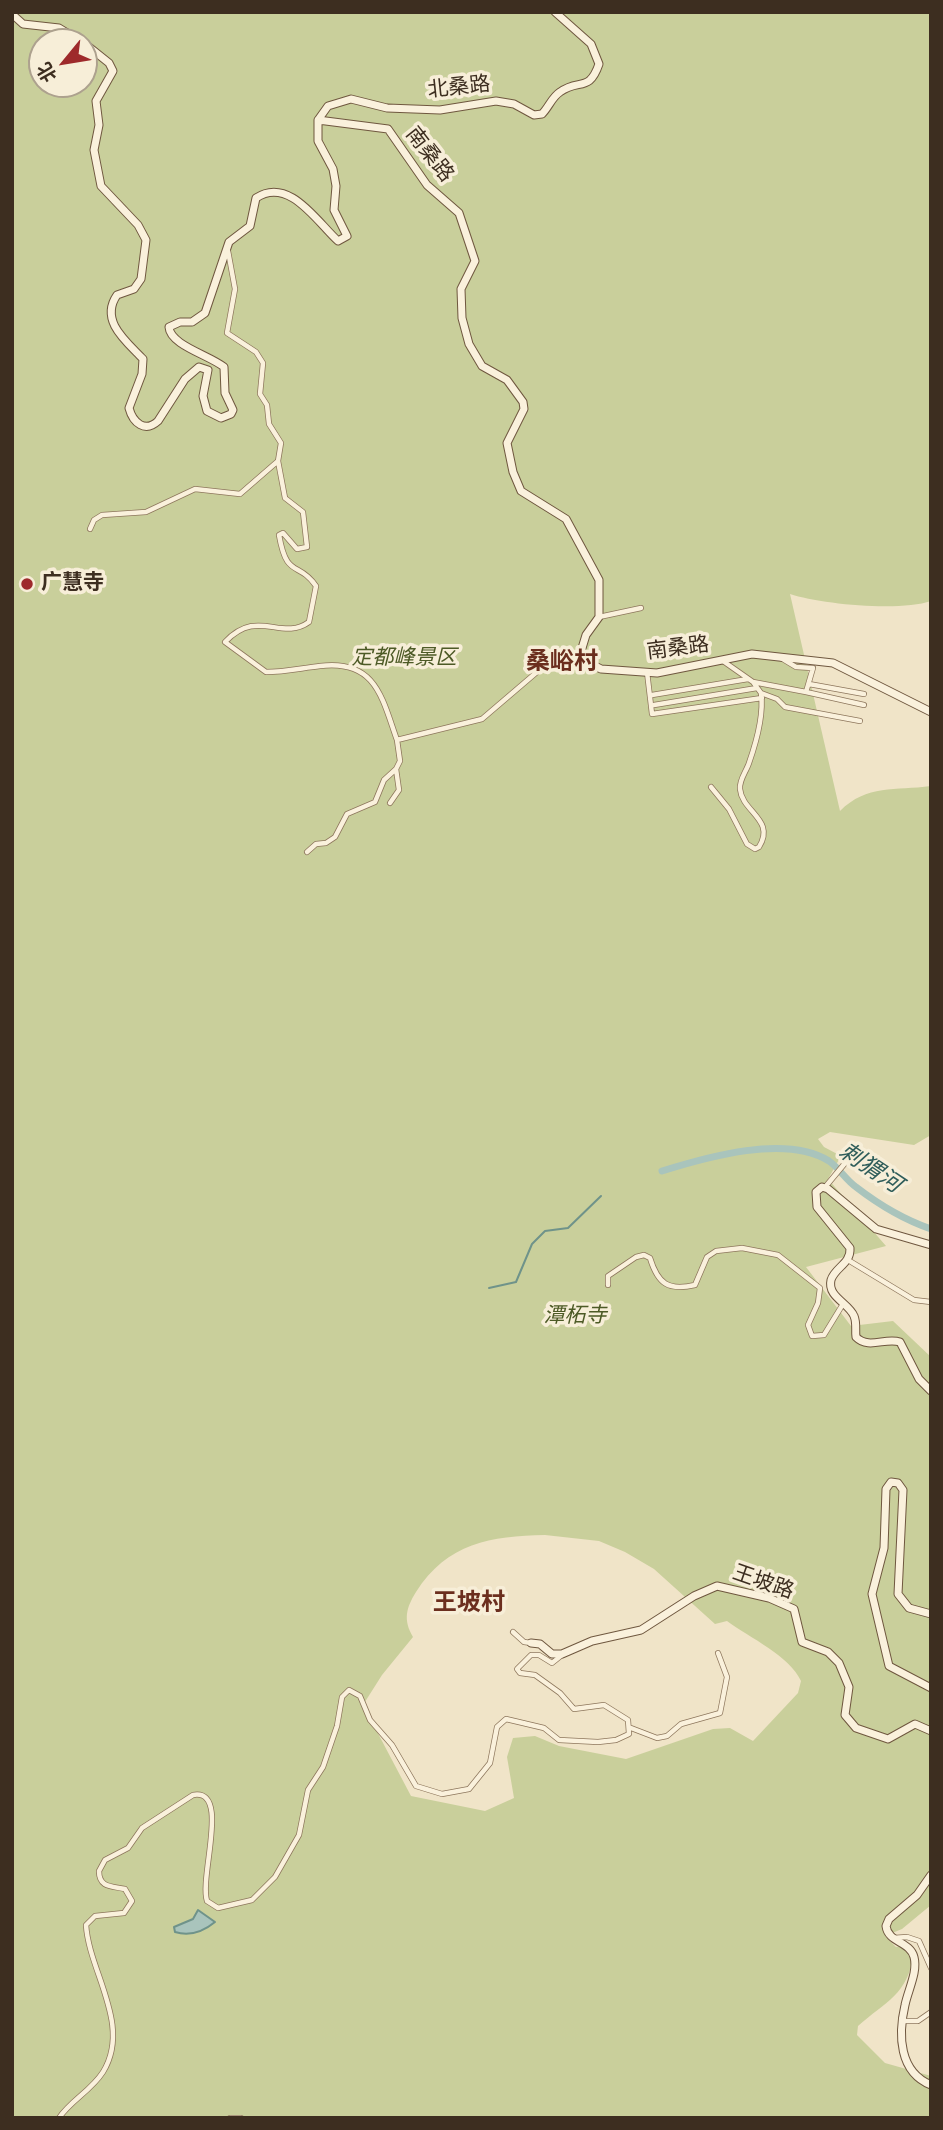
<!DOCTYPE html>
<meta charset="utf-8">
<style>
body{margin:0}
#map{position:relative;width:943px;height:2130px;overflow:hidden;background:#f0e4c8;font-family:"Source Serif 4","Noto Sans SC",serif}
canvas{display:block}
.frame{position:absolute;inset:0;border:14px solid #3d2e20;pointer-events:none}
.north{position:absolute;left:28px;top:28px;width:70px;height:70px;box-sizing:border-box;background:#f7eed8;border:2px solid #ada18e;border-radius:50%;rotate:240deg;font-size:19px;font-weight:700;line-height:28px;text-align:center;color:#3d2e20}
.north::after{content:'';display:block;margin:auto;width:24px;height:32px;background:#9e2a2b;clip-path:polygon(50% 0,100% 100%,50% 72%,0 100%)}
</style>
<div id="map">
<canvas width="943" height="2130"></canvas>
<div class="frame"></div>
<div class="north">北</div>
</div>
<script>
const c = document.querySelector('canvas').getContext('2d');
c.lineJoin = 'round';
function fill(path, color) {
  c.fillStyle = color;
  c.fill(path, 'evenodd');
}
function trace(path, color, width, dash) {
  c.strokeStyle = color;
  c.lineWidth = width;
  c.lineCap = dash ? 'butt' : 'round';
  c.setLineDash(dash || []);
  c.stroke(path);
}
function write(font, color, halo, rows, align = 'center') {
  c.font = font + ' "Source Serif 4","Noto Sans SC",serif';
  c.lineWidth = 7;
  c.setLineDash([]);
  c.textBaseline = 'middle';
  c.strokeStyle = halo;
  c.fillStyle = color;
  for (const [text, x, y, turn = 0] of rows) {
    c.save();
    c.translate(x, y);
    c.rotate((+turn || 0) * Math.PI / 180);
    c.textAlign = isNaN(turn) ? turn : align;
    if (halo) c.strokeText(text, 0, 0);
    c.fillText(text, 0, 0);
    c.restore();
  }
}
fill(new Path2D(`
 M12 12H931V601C899 612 820 604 790 594L840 811C867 784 895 791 931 786V1135L914 1145 830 1132 818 1139 824 1147 841 1156 828 1179 886 1246 806 1267 851 1326 893 1321 931 1357V1905L902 1929 885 1936 896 1947 904 1946 913 1954C909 1994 885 2002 858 2026L857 2035 885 2063 931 2076V2118H12ZM42 42H84V84H42ZM545 1535 599 1541 625 1552 654 1569 715 1624 727 1621C750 1638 790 1656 801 1681L798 1693 753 1741 730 1728 713 1729 626 1759 559 1746 535 1736 513 1738 507 1757 514 1798 485 1811 411 1796 363 1705 382 1675 413 1637C403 1620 406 1608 416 1592 447 1543 491 1536 545 1535Z`), '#c9cf9b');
const water = new Path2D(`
 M198 1910 215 1922C204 1931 191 1937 175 1932L174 1927 193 1919Z`);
fill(water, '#a9c4bc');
trace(water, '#6f938a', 2);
trace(new Path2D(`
 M489 1288 516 1282 532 1244 545 1231 568 1228 601 1196`), '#6f938a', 2);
trace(new Path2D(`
 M662 1171C707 1157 786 1134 829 1161 839 1168 846 1180 856 1187 878 1204 905 1220 931 1229`), '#a9c4bc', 7);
const street = new Path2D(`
 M228 251 235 289 227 333 256 352 263 363 260 394 267 405 269 424 281 443 278 461
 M90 529 94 520 102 515 146 512 195 489 240 494 278 461 285 498 303 512 307 547 297 549 283 533 279 535C287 580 298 560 316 586L309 622C281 642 258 607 225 642L266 672C284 672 302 668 320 666 376 659 382 698 397 740L482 719 537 672 552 652 558 650 579 658
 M599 617 641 608
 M647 672 652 714 762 698
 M753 682 806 692 813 668 796 667 781 658
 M809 684 864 694
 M806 692 864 705
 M761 693 777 699 785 707 860 721
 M652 695 748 679
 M654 705 757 688
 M711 787 729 809 747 844 755 849 759 847C776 820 742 812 740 789 739 780 746 772 749 763 756 743 764 714 761 693L753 682 723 661
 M390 803 399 790 396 769 400 761 397 740
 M307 852 316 844 326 843 335 837 347 814 375 802 384 780 396 769
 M826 1186 846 1162 870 1168
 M848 1260 914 1300 931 1302
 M608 1285V1276L636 1257 644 1255 650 1258C658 1284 668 1291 695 1285L707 1257 716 1251 742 1248 778 1255 820 1288 818 1303 808 1325 812 1336 824 1335 843 1304
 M513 1632 524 1642 531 1643
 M631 1728 657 1738 667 1736 681 1724 720 1713 727 1677 718 1653
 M893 1938 907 1937 919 1941 931 1968
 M903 2021H918L931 2012
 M59 2118C71 2100 91 2091 103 2072 132 2025 89 1972 86 1925L95 1916 124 1913 132 1901 125 1889C112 1886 99 1888 99 1871L105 1860 128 1848 142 1828 193 1795C231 1788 199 1876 207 1901L218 1908 252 1900 275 1877 299 1835 308 1790 323 1767 337 1726 342 1697 349 1690 360 1696 370 1720 392 1745 416 1786 442 1794 469 1789 490 1763 497 1727 506 1719 544 1728 559 1740 598 1742 616 1740 629 1734 628 1720 604 1705 574 1709 560 1693 535 1675 520 1673 517 1669 531 1655H539L552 1663 562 1655
 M230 2118H241`);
const secondary = new Path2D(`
 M12 14 23 24 59 28 82 42
 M84 43 109 63 113 71 96 101 99 125 94 150 101 186 138 225 146 240 141 279 134 289 117 295C99 321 127 342 143 359L142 374 129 408C133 423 145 433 158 421L185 379 199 367 208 370 203 396 207 411 221 418 231 414 233 410 225 393 224 367C209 355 170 345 169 327L180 322H192L205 313 229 242 250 226 256 198C289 176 317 222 338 241L347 236 334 210 336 186 333 169 318 141V120L328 106 351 99 387 108 440 110 496 101 514 104 534 115 542 114C549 107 552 97 560 92 579 78 589 93 599 64L591 44 555 12
 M318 120 388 129 427 185 459 213 475 261 461 289 462 318 469 344 482 366 507 380 523 402 524 409 507 443 513 472 521 491 566 519 599 580V617L586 635 579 658 601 669 657 673 752 654 833 663 931 712
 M931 1245 876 1229 828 1189 822 1187 816 1192 817 1207 850 1248C851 1264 835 1267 831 1280 827 1297 849 1303 854 1316 857 1323 855 1330 856 1337 869 1350 885 1337 900 1342L919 1379 931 1391
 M931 1614 909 1608 898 1594 903 1490 898 1483 891 1482 886 1489 884 1548 872 1594 889 1666 931 1688
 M531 1643 540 1644 552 1654H562L592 1641 641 1630 694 1596 717 1586 769 1598 794 1609 802 1642 828 1652 839 1663 849 1687 845 1715 856 1728 888 1739 915 1724 931 1731
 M931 1875 917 1895 889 1919 886 1926C888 1943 910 1941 914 1957 918 1972 908 1990 905 2005 898 2035 899 2072 931 2085`);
trace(street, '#8d765c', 6);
trace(secondary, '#6f573f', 9);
trace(street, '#faf1dc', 4.5);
trace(secondary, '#faf1dc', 7);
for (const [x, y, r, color] of [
 [27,584,7,"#9e2a2b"]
]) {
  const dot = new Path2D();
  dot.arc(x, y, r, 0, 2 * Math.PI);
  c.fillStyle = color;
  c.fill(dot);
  trace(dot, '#f7eed8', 2.5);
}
write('21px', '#3d2e20', '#f7eed8', [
 ["北桑路",459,88,-6],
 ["南桑路",429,155,52],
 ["南桑路",678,649,-7],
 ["王坡路",763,1583,19]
]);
write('bold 21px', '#3d2e20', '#f7eed8', [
 ["广慧寺",41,584]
], 'left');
write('italic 21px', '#4d5a26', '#f7eed8', [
 ["定都峰景区",404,659],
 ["潭柘寺",575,1317]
]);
write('italic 23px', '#2f5d5a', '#f7eed8', [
 ["刺猬河",870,1169,34]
]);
write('bold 24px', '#6b2e1e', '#f7eed8', [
 ["桑峪村",562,663],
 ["王坡村",469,1604]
]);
</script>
